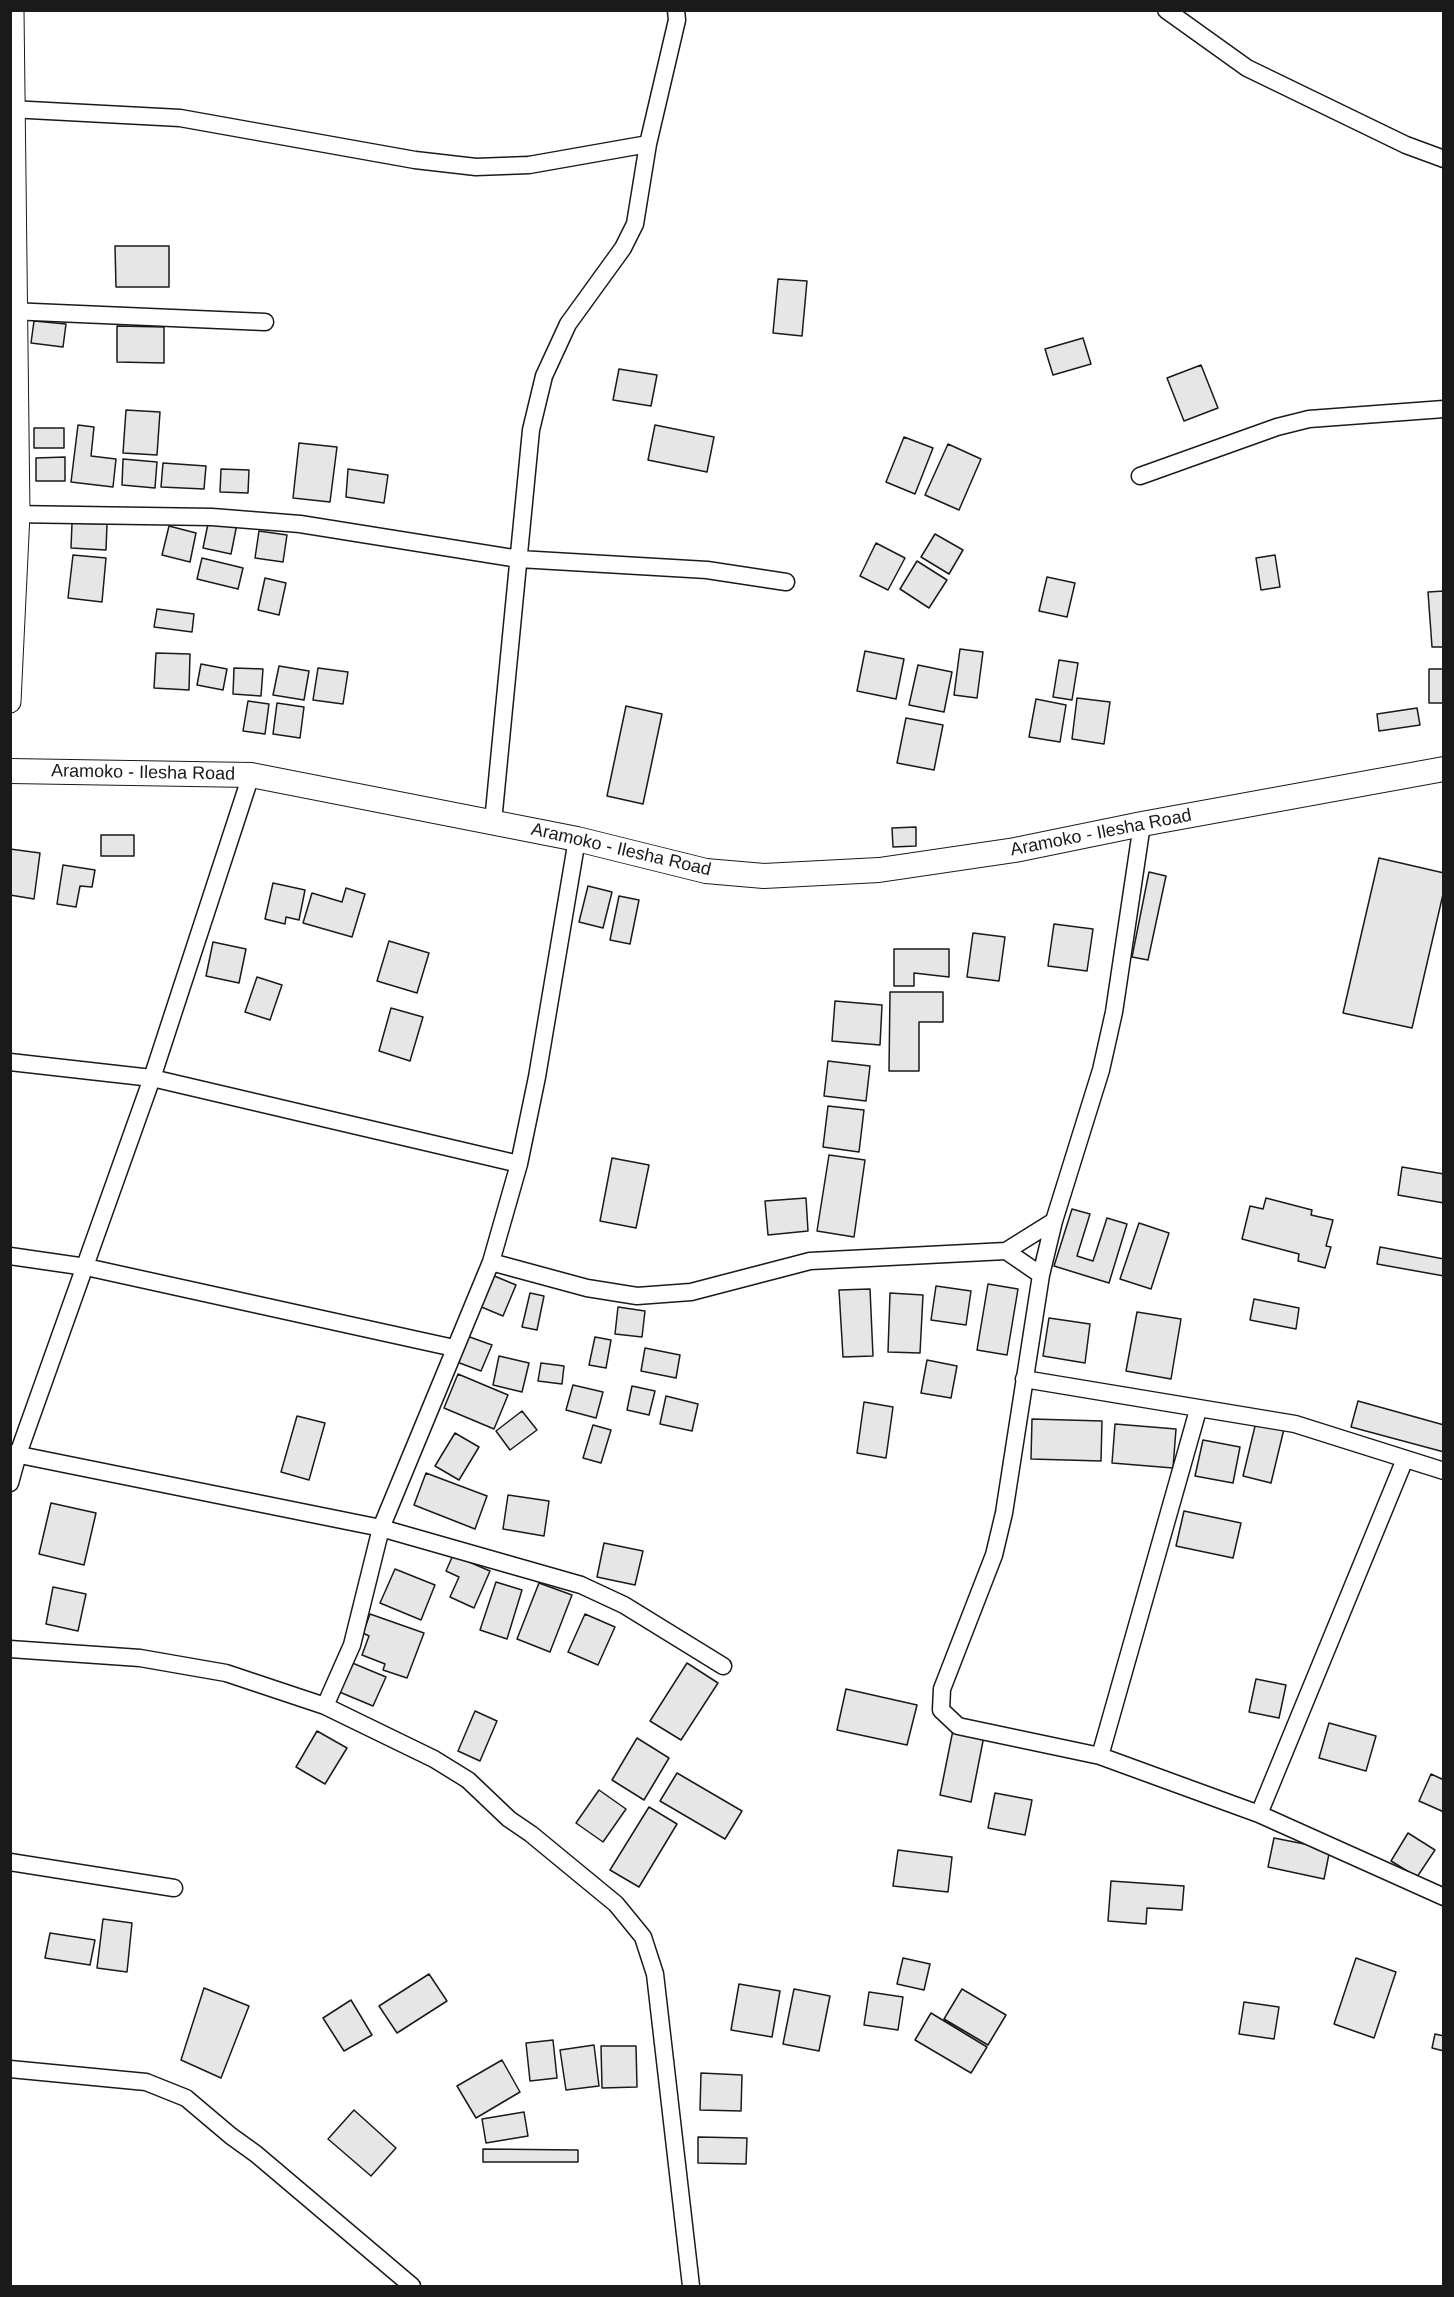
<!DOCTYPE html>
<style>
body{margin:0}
#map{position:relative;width:1454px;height:2297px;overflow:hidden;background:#fff;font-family:Helvetica,sans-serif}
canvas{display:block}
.frame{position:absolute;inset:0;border:12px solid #1a1a1a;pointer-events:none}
</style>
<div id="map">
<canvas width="1454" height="2297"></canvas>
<div class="frame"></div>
</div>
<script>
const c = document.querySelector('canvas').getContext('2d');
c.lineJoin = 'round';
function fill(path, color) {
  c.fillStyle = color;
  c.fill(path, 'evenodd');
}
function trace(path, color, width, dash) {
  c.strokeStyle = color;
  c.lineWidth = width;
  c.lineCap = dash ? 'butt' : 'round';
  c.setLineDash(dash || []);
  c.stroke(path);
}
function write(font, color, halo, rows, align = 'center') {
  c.font = font + ' Helvetica,sans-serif';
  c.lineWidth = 4.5;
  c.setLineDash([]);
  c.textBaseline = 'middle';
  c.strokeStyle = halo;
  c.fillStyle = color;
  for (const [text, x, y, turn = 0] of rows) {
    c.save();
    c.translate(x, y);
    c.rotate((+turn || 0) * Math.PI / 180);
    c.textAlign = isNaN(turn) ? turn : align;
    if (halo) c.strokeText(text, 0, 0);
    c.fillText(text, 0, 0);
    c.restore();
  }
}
const building = new Path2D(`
 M115 246H169V287H116Z
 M778 279 807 281 802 336 773 333Z
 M34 321 66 324 63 347 31 343Z
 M117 326 164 327V363L117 362Z
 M1083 338 1091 364 1053 375 1045 349Z
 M1201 365 1218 408 1184 421 1167 378Z
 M619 369 657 375 651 406 613 400Z
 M126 410 160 412 157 455 123 453Z
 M78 425 94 427 91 456 116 459 113 487 71 482Z
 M655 425 714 437 707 472 648 460Z
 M34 428H64V448H34Z
 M904 437 933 448 915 494 886 482Z
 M299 443 337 447 330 502 293 498Z
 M948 444 981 459 959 510 925 495Z
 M65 457V481H36V458Z
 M123 459 157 462 155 488 122 485Z
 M163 463 206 466 204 489 161 487Z
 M221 469 249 470 248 493 220 492Z
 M348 469 388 475 384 503 346 497Z
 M209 519 237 524 231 554 203 548Z
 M72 523 107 524 106 550 71 548Z
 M169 526 196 533 190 562 162 555Z
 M259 531 287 535 283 562 255 558Z
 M935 534 963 550 949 574 921 557Z
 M876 543 905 558 888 590 860 576Z
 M73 555 106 558 102 602 68 598Z
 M1275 555 1280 587 1261 590 1256 558Z
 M202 558 243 568 238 589 197 579Z
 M917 561 947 580 929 608 900 589Z
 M1047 577 1075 583 1067 617 1039 611Z
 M265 578 286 583 279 615 258 610Z
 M1444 591V647H1432L1428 592Z
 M157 609 194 614 192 632 154 627Z
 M960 649 983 652 977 698 954 695Z
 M865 651 904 659 896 699 857 691Z
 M156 653 190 654 189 690 154 688Z
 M1059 660 1078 663 1072 700 1053 697Z
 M201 664 227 669 223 690 197 685Z
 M918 665 952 672 944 712 909 705Z
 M279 666 309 671 304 700 273 695Z
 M234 668 263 669 261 696 233 694Z
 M318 668 348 672 343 704 313 700Z
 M1429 669H1444V703H1429Z
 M1077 698 1110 702 1104 744 1072 739Z
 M1036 699 1066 705 1060 742 1029 737Z
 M248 701 269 704 265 734 243 731Z
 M277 703 304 707 300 738 273 734Z
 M626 706 662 714 643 804 607 796Z
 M1417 708 1420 725 1379 731 1377 714Z
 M906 718 943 725 934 770 897 763Z
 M916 827V846L893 847 892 828Z
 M101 835H134V856H101Z
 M10 849 40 853 34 899 10 895Z
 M1379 858 1444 873V890L1412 1028 1343 1013Z
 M63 865 95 870 92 887 80 886 76 907 57 904Z
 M1149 872 1166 876 1148 960 1132 957Z
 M273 883 305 890 299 920 286 917 285 924 265 919Z
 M588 886 612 892 603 928 579 922Z
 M346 888 365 894 352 937 303 923 312 893 342 902Z
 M619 896 639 900 630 944 610 940Z
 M1054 924 1093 929 1087 971 1048 966Z
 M973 933 1005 937 999 981 967 977Z
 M389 941 429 953 417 993 377 981Z
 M213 942 246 949 239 983 206 976Z
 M894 949H949V977L914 973V986H894Z
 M257 977 282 985 270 1020 245 1012Z
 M890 992H943V1022H919V1071H889Z
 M835 1001 882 1005 880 1045 832 1041Z
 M391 1008 423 1017 410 1061 379 1051Z
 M828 1061 870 1066 866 1101 824 1096Z
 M828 1106 864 1110 859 1152 823 1147Z
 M829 1155 865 1160 854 1237 817 1231Z
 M612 1158 649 1165 636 1228 600 1221Z
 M1402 1167 1444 1174V1203L1398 1195Z
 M806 1198 808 1231 768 1235 765 1201Z
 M1266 1198 1312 1210 1311 1215 1333 1220 1326 1246 1331 1247 1325 1268 1298 1261 1299 1254 1242 1239 1250 1206 1263 1209Z
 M1072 1209 1090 1214 1077 1256 1093 1261 1107 1218 1127 1224 1109 1283 1054 1266Z
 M1139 1223 1169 1233 1151 1289 1120 1279Z
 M1380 1247 1444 1259V1276L1377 1264Z
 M492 1275 516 1285 503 1316 479 1306Z
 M988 1284 1018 1289 1007 1355 977 1350Z
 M936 1286 971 1291 966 1325 931 1320Z
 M870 1289 873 1356 843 1357 839 1290Z
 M530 1293 544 1296 537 1330 522 1327Z
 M890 1293 923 1295 920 1353 888 1352Z
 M1254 1299 1299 1308 1296 1329 1250 1320Z
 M618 1307 645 1311 642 1337 615 1334Z
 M1137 1312 1181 1319 1171 1379 1126 1371Z
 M1049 1318 1090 1324 1085 1363 1043 1356Z
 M467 1336 492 1345 481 1371 457 1362Z
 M595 1337 611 1340 606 1368 589 1365Z
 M645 1348 680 1355 676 1378 641 1371Z
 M499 1356 529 1363 522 1392 493 1385Z
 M927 1360 957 1366 951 1398 921 1393Z
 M541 1363 564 1366 562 1384 538 1381Z
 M458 1374 508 1395 494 1429 444 1408Z
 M573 1385 603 1392 596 1418 566 1410Z
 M632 1386 655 1391 649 1415 627 1410Z
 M666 1396 698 1404 692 1431 660 1424Z
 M1358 1401 1444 1425V1452L1351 1427Z
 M864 1402 893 1407 886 1458 857 1453Z
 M522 1411 537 1430 510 1450 496 1431Z
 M297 1416 325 1423 309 1480 281 1472Z
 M1032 1419 1102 1421 1101 1461 1031 1459Z
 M1256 1422 1284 1429 1271 1483 1243 1476Z
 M1115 1424 1176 1429 1173 1468 1112 1463Z
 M593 1425 611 1430 601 1463 583 1458Z
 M455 1433 479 1447 459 1480 435 1466Z
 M1203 1440 1240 1447 1233 1483 1195 1476Z
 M426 1473 487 1496 475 1529 414 1505Z
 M508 1495 549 1501 544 1536 503 1529Z
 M51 1503 96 1513 84 1565 39 1554Z
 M1184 1511 1241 1523 1233 1558 1176 1546Z
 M604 1543 643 1551 635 1585 597 1577Z
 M453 1555 490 1571 474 1608 450 1597 459 1577 446 1571Z
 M395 1569 435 1585 421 1620 380 1603Z
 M496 1582 522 1590 507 1639 480 1630Z
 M539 1583 572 1595 550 1652 517 1639Z
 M53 1587 86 1594 78 1631 46 1624Z
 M370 1614 424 1633 407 1678 383 1670 385 1664 362 1655 369 1636 363 1633Z
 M585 1614 615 1627 598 1665 568 1652Z
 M350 1662 386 1677 373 1706 337 1691Z
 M687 1663 718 1683 681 1740 650 1721Z
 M1256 1679 1286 1685 1279 1718 1249 1712Z
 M846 1689 917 1705 907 1745 837 1730Z
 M475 1711 497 1721 480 1761 458 1751Z
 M1329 1723 1376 1736 1366 1771 1319 1758Z
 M953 1730 984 1736 971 1802 940 1795Z
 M317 1731 347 1748 325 1784 296 1767Z
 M637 1738 669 1758 644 1800 612 1780Z
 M677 1773 742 1811 725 1839 660 1801Z
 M1431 1774 1444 1780V1812L1419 1801Z
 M599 1790 626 1809 603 1842 576 1823Z
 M995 1793 1032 1800 1025 1835 988 1828Z
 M649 1807 677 1824 639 1887 610 1870Z
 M1408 1833 1435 1850 1417 1877 1391 1861Z
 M1274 1838 1330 1849 1324 1879 1268 1867Z
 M898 1850 952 1857 948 1892 893 1886Z
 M1111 1881 1184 1886 1182 1910 1147 1908 1146 1924 1108 1921Z
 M103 1919 132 1923 127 1972 97 1968Z
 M50 1933 95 1940 90 1965 45 1958Z
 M903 1958 930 1964 924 1990 897 1984Z
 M1356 1958 1396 1972 1374 2038 1334 2024Z
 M429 1974 447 2001 397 2033 379 2006Z
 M739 1984 780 1991 772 2037 731 2030Z
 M204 1988 249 2006 221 2078 181 2060Z
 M794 1989 830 1996 819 2051 783 2044Z
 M962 1989 1006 2015 988 2045 944 2019Z
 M869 1992 903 1997 898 2030 864 2025Z
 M351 2000 372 2035 344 2051 323 2018Z
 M1244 2002 1279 2007 1274 2039 1239 2034Z
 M931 2013 987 2047 971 2073 915 2040Z
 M1435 2034 1444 2036V2051L1432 2048Z
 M553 2040 557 2078 530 2081 526 2043Z
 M594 2045 599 2086 566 2090 560 2050Z
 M601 2046H636L637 2087 602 2088Z
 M502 2060 520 2092 476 2118 457 2086Z
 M701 2073 742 2075 741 2111 700 2110Z
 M354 2110 396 2148 371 2176 328 2139Z
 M524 2112 528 2136 486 2143 482 2119Z
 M698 2137 747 2138 746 2164 698 2163Z
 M483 2149 578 2150V2162H483Z`);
fill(building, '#e6e6e6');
trace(building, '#1a1a1a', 1.5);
const minor = new Path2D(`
 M1166 10 1247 68 1406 145 1444 159
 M10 109 180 118 415 160 476 167 529 165 648 144
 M10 311 265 322
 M1140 476 1277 427 1309 419 1444 409
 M10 514 212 517 300 524 519 559 707 570 786 582
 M493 822 531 430 544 376 568 324 623 248 635 224 648 144 677 20 676 10
 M1142 824 1114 1012 1101 1070 1054 1221 1041 1275 1004 1513 994 1555 942 1689 941 1710 958 1726 1100 1756 1259 1814 1444 1897
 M10 1062 152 1078 519 1164
 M1006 1251 1041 1275
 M10 1256 86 1267 454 1348
 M491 1262 587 1288 637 1296 691 1292 810 1261 1006 1251 1054 1221
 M1024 1379 1295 1424 1444 1471
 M10 1453 381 1528 581 1585 624 1605 723 1666
 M10 1483 18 1454 152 1078 251 775
 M10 1649 140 1658 226 1673 325 1706 434 1759 468 1780 509 1819 531 1834 616 1904 643 1937 655 1974 691 2286
 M325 1706 352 1645 381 1528 491 1262 519 1164 537 1077 577 839
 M1100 1756 1198 1410
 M1259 1814 1405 1459
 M10 1862 174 1888
 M10 2069 146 2082 186 2098 231 2136 256 2154 412 2286`);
const tertiary = new Path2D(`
 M10 702 19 514 13 10`);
const secondary = new Path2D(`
 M10 771 251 775 577 839 706 871 764 876 879 870 1015 850 1142 824 1444 769`);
trace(minor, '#1a1a1a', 19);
trace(tertiary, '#1a1a1a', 23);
trace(secondary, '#1a1a1a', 26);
trace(minor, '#fff', 16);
trace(tertiary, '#fff', 21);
trace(secondary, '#fff', 24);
write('18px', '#1a1a1a', '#fff', [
 ["Aramoko - Ilesha Road",143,773,1],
 ["Aramoko - Ilesha Road",1101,833,-11],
 ["Aramoko - Ilesha Road",621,850,13]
]);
</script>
